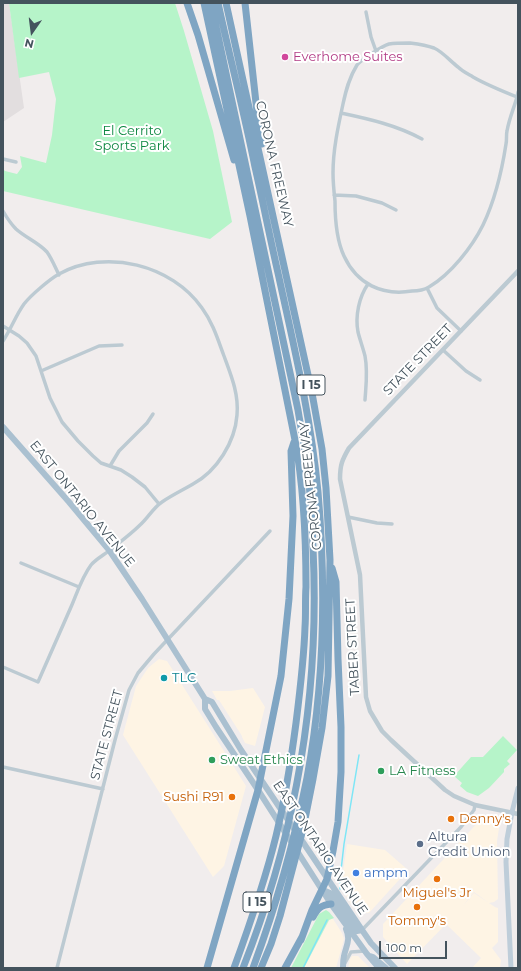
<!DOCTYPE html>
<style>
body{margin:0}
#map{position:relative;width:521px;height:971px;overflow:hidden;background:#f1eded;font-family:Montserrat,sans-serif}
canvas{display:block}
.frame{position:absolute;inset:0;border:4px solid #44535d;pointer-events:none}
.north{position:absolute;left:12px;top:12px;width:40px;height:40px;-webkit-text-stroke:3px #fff;paint-order:stroke;rotate:194deg;font-size:11px;font-weight:700;line-height:16px;text-align:center;color:#44535d}
.north::after{content:'';display:block;margin:auto;width:14px;height:18px;background:#44535d;clip-path:polygon(50% 0,100% 100%,50% 72%,0 100%)}
.scale{position:absolute;left:379px;top:941px;width:68px;height:18px;box-sizing:border-box;border:2px solid #44535d;border-top:0;padding-left:5px;font-size:12px;line-height:14px;white-space:nowrap;color:#44535d;-webkit-text-stroke:3px #fff;paint-order:stroke}
</style>
<div id="map">
<canvas width="521" height="971"></canvas>
<div class="frame"></div>
<div class="north">N</div>
<div class="scale">100 m</div>
</div>
<script>
const c = document.querySelector('canvas').getContext('2d');
c.lineJoin = 'round';
function fill(path, color) {
  c.fillStyle = color;
  c.fill(path, 'evenodd');
}
function trace(path, color, width, dash) {
  c.strokeStyle = color;
  c.lineWidth = width;
  c.lineCap = dash ? 'butt' : 'round';
  c.setLineDash(dash || []);
  c.stroke(path);
}
function write(font, color, halo, rows, align = 'center') {
  c.font = font + ' Montserrat,sans-serif';
  c.lineWidth = 4;
  c.setLineDash([]);
  c.textBaseline = 'middle';
  c.strokeStyle = halo;
  c.fillStyle = color;
  for (const [text, x, y, turn = 0] of rows) {
    c.save();
    c.translate(x, y);
    c.rotate((+turn || 0) * Math.PI / 180);
    c.textAlign = isNaN(turn) ? turn : align;
    if (halo) c.strokeText(text, 0, 0);
    c.fillText(text, 0, 0);
    c.restore();
  }
}
fill(new Path2D(`
 M159 659 167 661 246 786 224 866 213 877 123 735 136 686 148 668Z
 M253 688 265 707 255 746 245 743 242 737V736L219 700H217L212 691H230Z
 M484 816 497 818 500 822 497 841 498 899 494 902 489 903 474 892 462 907 474 893 495 907 498 908V942L492 948 501 960 500 968H472L481 958 446 924 407 964 383 937V924Z
 M347 844 385 850 408 870 369 913H360L352 906 341 886Z
 M330 919H333L342 933 344 939 336 968H304Z
 M352 956H358L370 968H348L350 959Z`), '#fef4e4');
fill(new Path2D(`
 M3 3H9L24 108 3 122Z`), '#e2dedf');
fill(new Path2D(`
 M9 3H175L184 31 213 131 232 222 210 239 3 191V169L5 171 17 174 22 167 20 156 46 163 52 135 56 99 49 72 19 78Z
 M503 736 517 750 507 761 510 764 504 769V772L489 788 478 796 467 792 460 786 462 783 454 776 471 757H483Z
 M326 910 329 912 334 918 329 920 304 968H291L319 914Z`), '#b6f4c9');
trace(new Path2D(`
 M340 889V879L344 844 359 755
 M303 968 327 920`), '#7ee6f6', 1.5);
trace(new Path2D(`
 M366 12 371 37 376 51
 M518 92 517 97C514 108 509 119 507 131 506 135 507 140 506 144 502 170 494 202 483 225 472 247 451 274 429 287 424 290 417 291 412 291 382 296 357 284 344 256 336 239 335 219 335 201 334 192 333 182 333 173 333 150 338 127 343 104 346 90 349 78 357 65 361 60 382 46 389 44 395 43 403 43 410 43 418 44 426 45 434 48 443 52 450 61 458 67 462 71 468 74 473 77 487 85 502 91 517 97H518
 M341 113C369 119 396 125 422 139
 M3 159 16 162
 M334 195 356 196 382 203 396 210
 M3 211C7 218 11 224 16 229 26 238 38 242 47 252 52 259 55 267 59 275
 M427 288 437 308 461 331
 M3 326 19 336 27 343 36 356 50 398 62 422 78 441 93 456 101 463 121 470 132 477 145 487 159 504
 M3 341C11 329 16 315 24 304 31 295 50 279 59 274 106 248 172 265 202 308 213 323 218 340 224 356 231 375 239 394 237 415 235 442 217 471 193 484 183 490 172 495 162 502 153 508 148 518 140 525 131 534 120 542 110 550 104 555 96 559 91 565 82 577 77 593 71 607 60 632 49 657 38 682L3 667
 M443 350 466 371 480 380
 M41 371 99 346 122 345
 M365 400C366 385 368 371 365 356 363 348 360 340 358 332 355 316 359 297 368 284
 M110 466 119 451 147 423 153 414
 M348 517 377 523 392 524
 M21 563 79 587
 M3 767 103 789
 M362 930 461 827 474 810 475 805
 M345 963 351 952 365 951
 M57 968 115 740 129 690 138 673 154 654 270 531`), '#bccad2', 3.5);
trace(new Path2D(`
 M518 271 349 448C342 460 340 465 340 479L360 575 366 697 370 711 382 731 391 740 445 790 454 796 475 805 518 814`), '#bccad2', 4.5);
trace(new Path2D(`
 M511 968 506 862 507 839 512 812 518 788`), '#becdd9', 5);
trace(new Path2D(`
 M3 427 69 502 109 550 142 599 205 699V709L216 727 258 790 331 904 367 954 379 968
 M205 699 212 702 241 750 362 930 371 943 395 968
 M323 890 330 893 354 929 357 931 362 930
 M370 956 373 957 386 968
 M343 967C343 964 343 960 344 956 346 946 351 940 346 929`), '#aac0d0', 6);
trace(new Path2D(`
 M187 3 198 35 234 160
 M204 3 250 216 295 440C304 488 306 538 306 587 305 600 306 614 305 627 304 659 300 691 296 723 291 761 285 799 276 836 265 881 250 924 234 968
 M211 3 298 410C301 429 305 448 307 467 311 494 312 521 313 548 320 691 296 834 243 968
 M218 3C230 58 244 112 255 167 263 202 270 238 278 273 294 346 311 418 318 492 326 585 324 686 307 778 294 843 276 906 253 968
 M226 3 312 393 322 449 326 488 330 560 328 676 322 728 313 779 303 829 280 916 271 944 261 968
 M245 3 258 121 262 144
 M313 917C318 908 321 905 331 904
 M301 940 312 910 327 879 333 851 338 822 341 772V727L338 659 336 582 332 568
 M207 968 258 790 281 676 289 599 293 516 291 451 294 442
 M285 968 302 937`), '#7fa5c3', 7);
for (const [x, y, r, color] of [
 [285,57,4,"#d1479c"],
 [164,678,4,"#0f9aa8"],
 [212,760,4,"#2e9e5b"],
 [381,771,4,"#2e9e5b"],
 [232,797,4,"#e8710a"],
 [451,819,4,"#e8710a"],
 [420,844,4,"#5c6f8a"],
 [356,873,4,"#3f7fe0"],
 [437,879,4,"#e8710a"],
 [417,907,4,"#e8710a"]
]) {
  const dot = new Path2D();
  dot.arc(x, y, r, 0, 2 * Math.PI);
  c.fillStyle = color;
  c.fill(dot);
  trace(dot, '#fff', 1.5);
}
for (const [x, y, w] of [
 [311,385,28],
 [257,902,28]
]) {
  const box = new Path2D();
  box.roundRect(x - w / 2, y - 10, w, 20, 3);
  c.fillStyle = '#fff';
  c.fill(box);
  trace(box, '#44535d', 1);
}
write('bold 12px', '#44535d', null, [
 ["I 15",311,385],
 ["I 15",257,902]
]);
write('13px', '#b23c85', '#fff', [
 ["Everhome Suites",293,57]
], 'left');
write('13px', '#0c8740', '#fff', [
 ["El Cerrito",132,131],
 ["Sports Park",132,146]
]);
write('13px', '#44535d', '#fff', [
 ["CORONA FREEWAY",274,164,77],
 ["STATE STREET",418,360,-46],
 ["CORONA FREEWAY",311,486,-96],
 ["EAST ONTARIO AVENUE",82,504,51],
 ["TABER STREET",353,647,-93],
 ["STATE STREET",107,735,-75],
 ["EAST ONTARIO AVENUE",320,848,56]
]);
write('13px', '#0d838f', '#fff', [
 ["TLC",172,678]
], 'left');
write('13px', '#27864d', '#fff', [
 ["Sweat Ethics",220,760],
 ["LA Fitness",389,771]
], 'left');
write('13px', '#c56008', '#fff', [
 ["Sushi R91",224,797,"right"],
 ["Denny's",459,819,"left"],
 ["Miguel's Jr",437,893],
 ["Tommy's",417,921]
]);
write('13px', '#4e5e75', '#fff', [
 ["Altura",428,837],
 ["Credit Union",428,852]
], 'left');
write('13px', '#366cbe', '#fff', [
 ["ampm",364,873]
], 'left');
</script>
